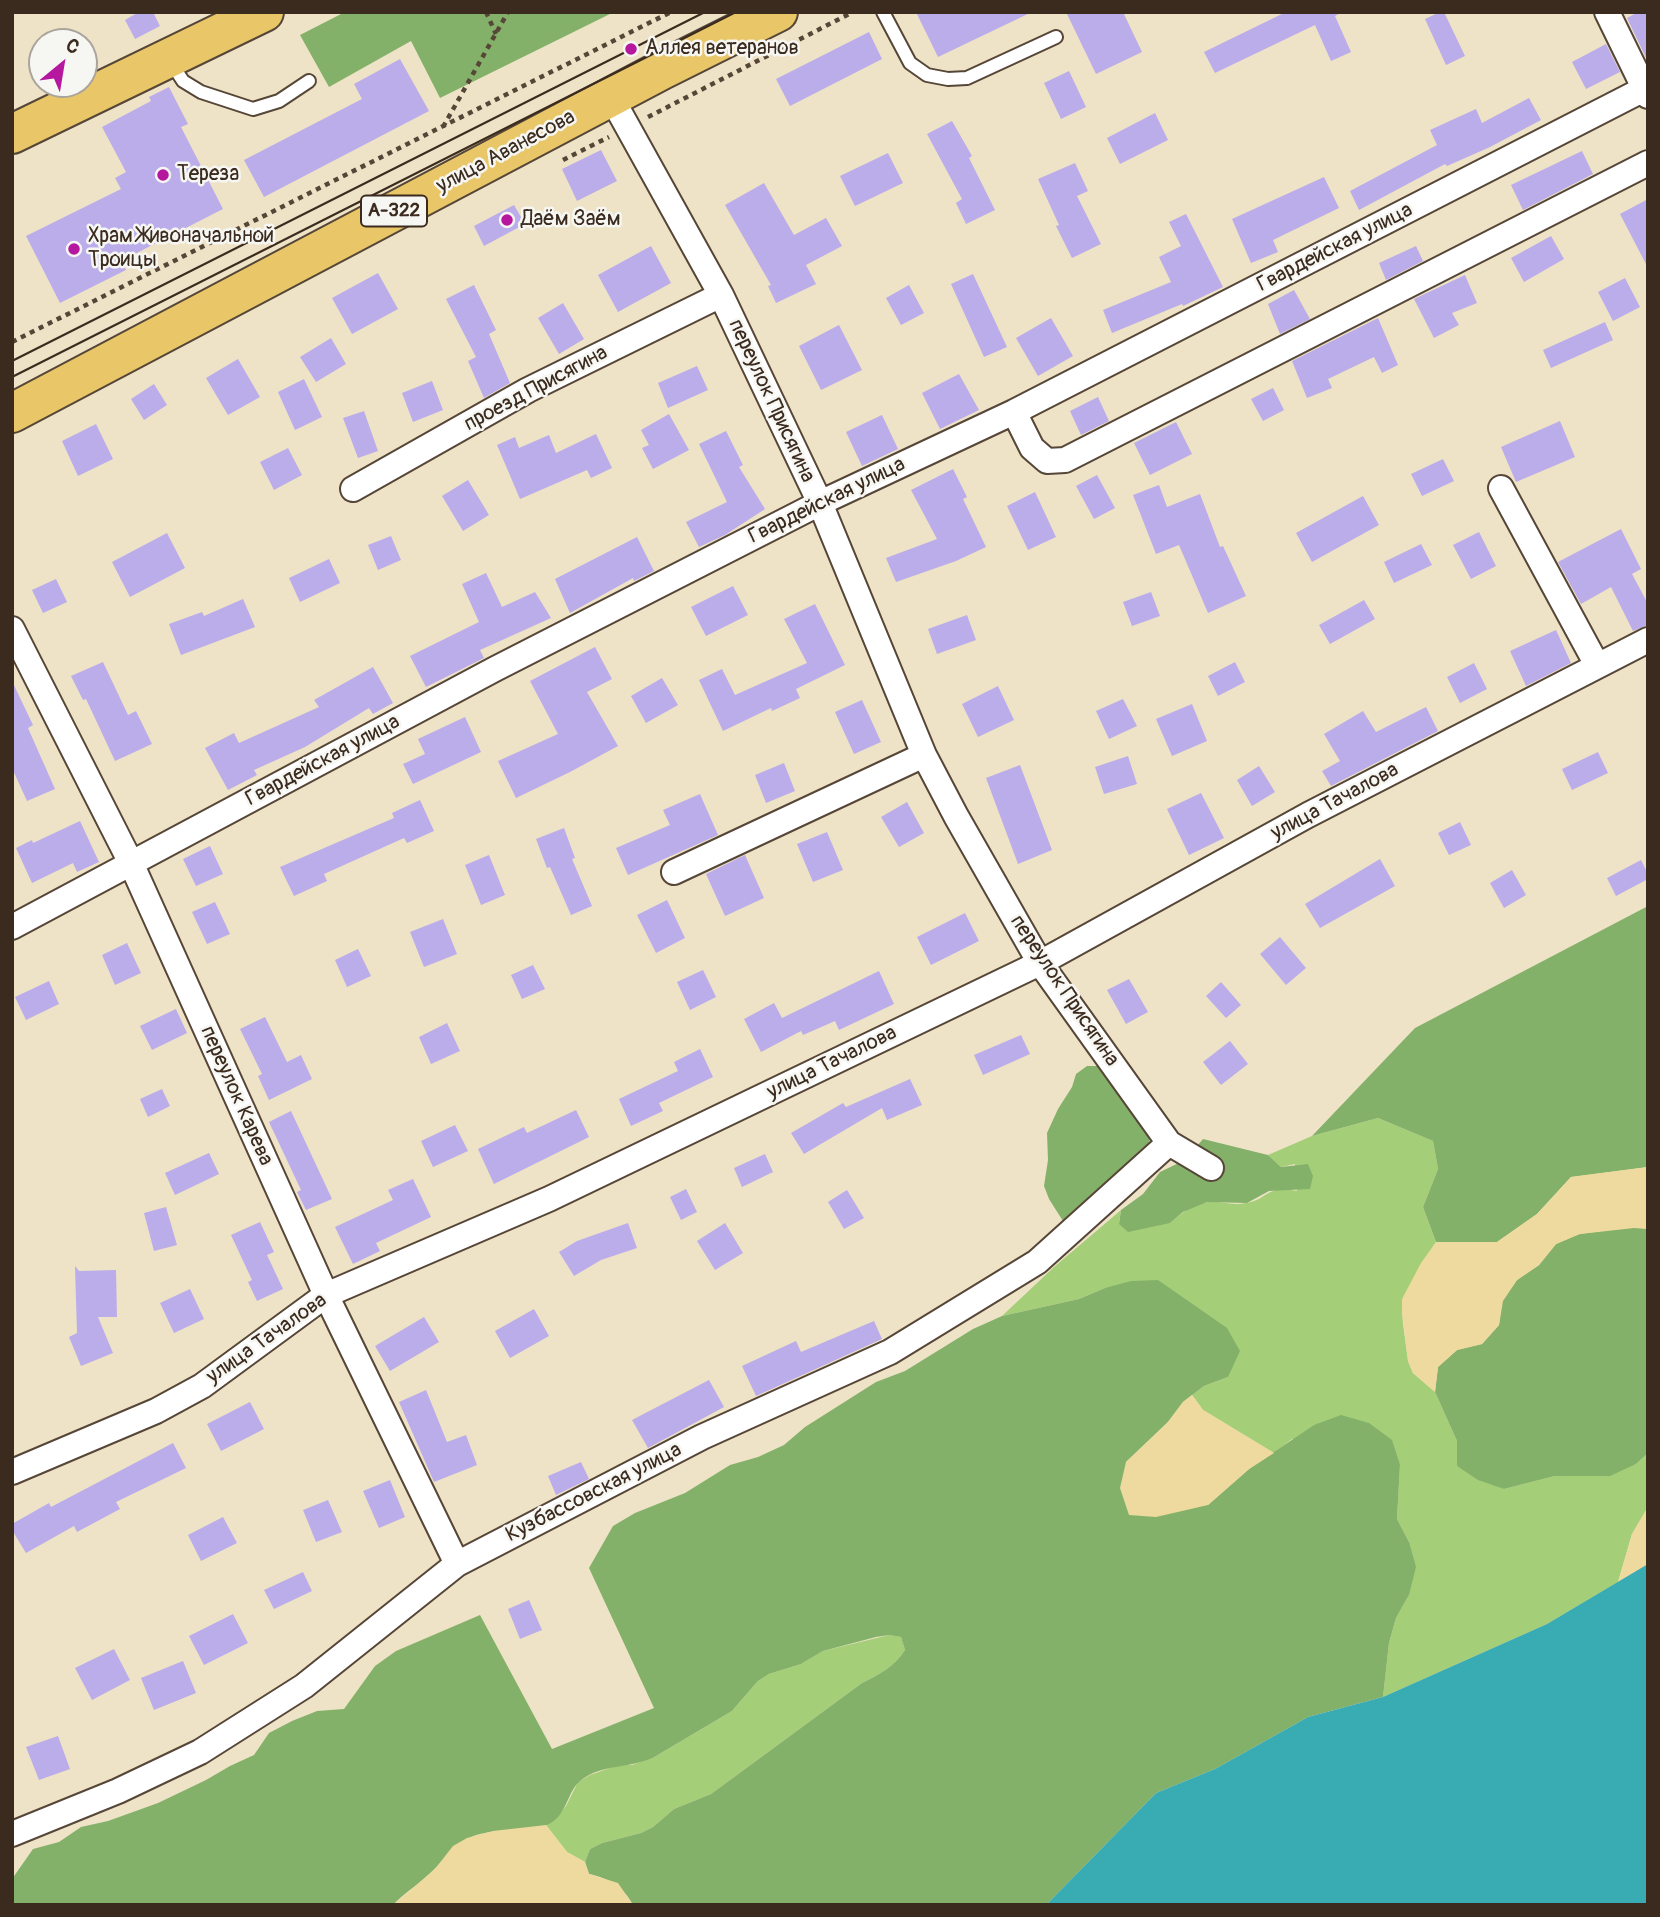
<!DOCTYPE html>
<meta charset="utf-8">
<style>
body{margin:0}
#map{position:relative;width:1660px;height:1917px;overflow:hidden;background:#eee3c7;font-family:Pangolin,sans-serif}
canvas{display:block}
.frame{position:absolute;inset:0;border:14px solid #3b2a1e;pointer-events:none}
.north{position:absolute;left:28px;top:28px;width:70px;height:70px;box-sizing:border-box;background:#f6f6f2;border:2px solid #aba49d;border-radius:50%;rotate:30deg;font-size:19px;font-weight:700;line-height:28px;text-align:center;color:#3b2a1e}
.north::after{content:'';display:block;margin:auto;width:24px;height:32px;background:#b5179e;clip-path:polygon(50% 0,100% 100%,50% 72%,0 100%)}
</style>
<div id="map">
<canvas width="1660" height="1917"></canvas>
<div class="frame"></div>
<div class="north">С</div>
</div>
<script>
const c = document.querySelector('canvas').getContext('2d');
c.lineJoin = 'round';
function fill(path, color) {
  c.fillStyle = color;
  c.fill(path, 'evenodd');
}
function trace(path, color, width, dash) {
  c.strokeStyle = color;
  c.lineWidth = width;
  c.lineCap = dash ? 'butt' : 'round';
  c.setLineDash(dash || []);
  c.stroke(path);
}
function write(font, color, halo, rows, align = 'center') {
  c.font = font + ' Pangolin,sans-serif';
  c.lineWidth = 5;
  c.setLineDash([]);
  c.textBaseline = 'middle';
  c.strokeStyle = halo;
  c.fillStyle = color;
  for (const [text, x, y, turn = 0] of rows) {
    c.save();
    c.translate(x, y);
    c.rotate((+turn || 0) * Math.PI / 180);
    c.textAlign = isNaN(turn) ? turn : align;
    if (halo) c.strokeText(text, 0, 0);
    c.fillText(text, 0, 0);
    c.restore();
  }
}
fill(new Path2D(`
 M1378 1118 1433 1141 1438 1169 1423 1207 1436 1242 1416 1275 1402 1311 1403 1324 1408 1361 1413 1373 1435 1392 1457 1441V1466L1504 1489 1555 1476 1581 1475 1636 1464 1648 1453V1507L1632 1534 1618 1582 1547 1624 1383 1697 1389 1643 1396 1618 1409 1595V1542L1397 1519 1400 1465 1292 1439 1274 1453 1203 1410 1192 1395 1204 1386 1228 1377 1105 1288 1079 1299 1002 1316 1054 1267 1121 1210 1119 1223H1170C1181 1214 1193 1203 1208 1202 1220 1201 1233 1206 1246 1203 1270 1199 1264 1185 1297 1191L1295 1164 1281 1167 1268 1155 1312 1136Z
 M889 1635 901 1637 905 1650C894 1667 880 1674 862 1683L711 1794 674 1809 653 1827 641 1833 602 1843 590 1849 585 1862 567 1852 546 1825 557 1817 566 1806 578 1782 590 1775 618 1765H632L656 1756 732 1711 758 1681 769 1674 801 1664 823 1651Z`), '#a5ce79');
fill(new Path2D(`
 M345 12H614L440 98 411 41 329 87 300 35Z
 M1648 906V1167L1571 1177 1537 1214 1497 1242H1436L1423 1207 1438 1169 1433 1141 1378 1118 1312 1136 1415 1028Z
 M1087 1066H1100L1148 1130 1150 1144 1076 1219 1063 1221 1049 1199 1044 1186 1048 1160 1047 1133 1058 1109 1072 1087 1076 1074Z
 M1203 1139 1268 1155 1281 1167 1308 1164 1313 1176 1310 1189 1269 1191 1247 1203 1207 1202 1183 1212 1170 1223 1128 1232 1119 1224 1121 1210 1143 1194 1160 1172 1185 1160Z
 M1634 1227 1648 1229V1453L1636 1464 1610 1476H1555L1504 1489 1478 1480 1457 1466V1441L1435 1392 1438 1367 1457 1350 1482 1344 1499 1325 1502 1301 1517 1280 1539 1265 1556 1244 1579 1234Z
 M1158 1280 1227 1328 1240 1351 1228 1377 1204 1386 1183 1402 1168 1422 1126 1462 1208 1505 1249 1469 1314 1425 1341 1415 1369 1423 1392 1440 1400 1465 1397 1519 1409 1542 1416 1567 1409 1595 1396 1618 1389 1643 1383 1697 1308 1717 1215 1769 1156 1793 1046 1905H633C624 1887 608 1878 589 1874L585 1862 590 1849 602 1843 641 1833 653 1827 674 1809 711 1794 862 1683C880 1674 894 1667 905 1650L901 1637 889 1635 876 1637 823 1651 801 1664 769 1674 758 1681 732 1711 656 1756C633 1769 602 1763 580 1781 566 1793 567 1819 544 1826 523 1831 500 1829 480 1834 455 1840 444 1862 426 1877 416 1886 403 1894 393 1905H12V1879L33 1849 59 1842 81 1827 108 1821 158 1803 206 1780 230 1766 254 1755 269 1733 292 1721 317 1711 344 1709 375 1666 396 1651 480 1615 552 1749 654 1708 589 1568 613 1526 635 1513 685 1493 730 1465 758 1457 784 1445 805 1427 876 1382 905 1371 973 1329 1002 1316 1079 1299 1105 1288 1131 1281Z`), '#84b169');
fill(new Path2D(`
 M1648 1167V1229L1634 1228 1580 1234 1556 1244 1539 1265 1517 1280 1503 1301 1499 1325 1482 1344 1457 1350 1438 1367 1435 1392 1413 1373 1408 1361 1402 1311V1299L1421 1263 1436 1242H1497L1537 1214 1571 1177Z
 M1192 1395 1203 1410 1274 1453 1249 1469 1208 1505 1156 1517 1129 1515 1120 1488 1126 1462 1168 1422 1183 1402Z
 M1648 1507V1564L1618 1582 1632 1534Z
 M546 1825 567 1852 585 1862 589 1874 618 1883 633 1905H393L435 1869 453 1846 467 1838 493 1831Z`), '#eeda9e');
fill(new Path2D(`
 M1648 1564V1905H1046L1156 1793 1215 1769 1308 1717 1383 1697 1547 1624Z`), '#39abb3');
fill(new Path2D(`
 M139 12H153L160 26 135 39 125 20Z
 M916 12H1032L938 57Z
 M1066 12H1123L1142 52 1096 74Z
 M1286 12H1342L1335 16 1351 52 1331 61 1315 25 1215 73 1204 52Z
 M1440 12H1444L1465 56 1446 65 1425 19Z
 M1638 12H1648V62L1627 18Z
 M869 32 882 59 790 106 776 79Z
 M1606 44 1620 72 1586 89 1572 62Z
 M400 59 429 111 264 197 244 160 362 99 354 84Z
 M1069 71 1086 107 1061 119 1044 83Z
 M169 87 188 124 181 127 223 209 121 261 126 270 60 303 26 236 121 189 115 178 126 172 102 127 151 101 149 97Z
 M1529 98 1541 120 1490 147 1447 166 1445 164 1359 210 1350 191 1437 145 1430 130 1476 109 1482 123Z
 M1155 113 1168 140 1120 164 1107 138Z
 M952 121 972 156 969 158 995 210 966 224 956 203 962 199 927 134Z
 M601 150 617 181 577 201 562 169Z
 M1582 151 1593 174 1523 210 1511 185Z
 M888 153 903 183 855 206 840 176Z
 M1075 163 1088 191 1077 196 1101 244 1072 258 1056 226 1059 225 1038 179Z
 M1324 177 1339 208 1273 240 1278 252 1251 263 1232 219Z
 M764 183 794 235 826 218 842 246 806 265 816 284 776 303 768 286 771 285 725 205Z
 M1648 199V268L1620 214Z
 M514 205 525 224 484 246 474 226Z
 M1186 214 1223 287 1183 306 1182 304 1112 333 1103 310 1171 282 1159 257 1181 246 1169 222Z
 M1551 236 1564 259 1524 282 1511 258Z
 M651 246 671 283 618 312 598 275Z
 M1416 246 1423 261 1386 280 1379 263Z
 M378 273 398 309 352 334 332 298Z
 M973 274 1007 347 984 357 951 284Z
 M1465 275 1477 303 1452 313 1459 325 1434 338 1414 299Z
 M1625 278 1640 307 1613 321 1598 292Z
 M474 285 496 330 489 334 510 383 484 398 468 361 476 357 446 299Z
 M909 285 924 313 901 325 886 298Z
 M1294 290 1310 319 1280 334 1268 304Z
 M563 303 584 339 559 354 538 318Z
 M1051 318 1073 356 1038 376 1016 338Z
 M1378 318 1398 365 1382 373 1374 357 1328 379 1332 388 1307 398 1292 361Z
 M1605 322 1613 340 1551 368 1543 350Z
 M839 325 862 370 821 390 799 346Z
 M331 338 346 364 316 382 300 357Z
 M238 359 260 397 228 415 206 378Z
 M697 366 708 390 668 408 658 383Z
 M959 374 979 410 940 429 922 393Z
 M304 379 322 417 295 430 278 392Z
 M432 381 443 410 413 422 402 393Z
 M154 384 167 405 144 420 131 399Z
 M1273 388 1284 410 1263 421 1251 399Z
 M1098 397 1109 421 1081 435 1070 411Z
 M364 411 378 451 358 458 343 418Z
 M669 414 689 450 653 469 642 448 649 445 641 430Z
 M882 415 898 449 862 466 846 432Z
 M1560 421 1575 457 1516 482 1501 447Z
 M1176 422 1192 454 1150 475 1134 443Z
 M96 424 113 459 78 476 62 441Z
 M726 431 743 465 739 467 765 509 725 535 699 547 686 522 727 502 699 444Z
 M596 434 612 468 591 478 587 470 520 499 497 445 515 437 519 448 549 435 556 453Z
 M288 448 302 475 274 490 260 462Z
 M1443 459 1454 481 1422 496 1411 474Z
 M953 469 967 497 963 499 986 547 956 561 896 582 886 558 937 539 911 490Z
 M1097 475 1115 508 1094 519 1076 486Z
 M468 480 489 515 463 531 442 496Z
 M1159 485 1167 507 1200 494 1220 547 1223 546 1246 596 1208 613 1179 545 1156 554 1133 495Z
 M1035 492 1056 537 1028 550 1007 506Z
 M1363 496 1379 525 1312 562 1296 533Z
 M1621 529 1641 569 1632 574 1648 604V625L1633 631 1611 587 1581 604 1558 562Z
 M1479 532 1496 566 1471 579 1453 545Z
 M167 533 185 568 130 597 112 562Z
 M391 536 401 560 378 570 368 545Z
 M637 537 654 571 634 581 633 578 570 613 555 579Z
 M1421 544 1432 565 1394 583 1384 562Z
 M329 559 340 583 300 602 289 578Z
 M486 573 502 607 535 592 551 618 480 650 484 658 426 687 410 656 479 622 462 584Z
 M56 579 67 602 43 613 32 590Z
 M733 586 748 615 706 636 691 607Z
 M1151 592 1160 616 1132 626 1123 602Z
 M243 599 255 627 181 655 169 624 202 612 204 616Z
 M1364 600 1375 619 1330 644 1319 625Z
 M815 604 845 665 796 689 800 698 772 711 771 708 723 731 699 680 722 669 735 695 807 663 784 619Z
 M967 615 976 640 937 654 928 629Z
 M1556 630 1571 663 1526 686 1510 651Z
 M595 647 612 679 587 692 618 746 570 772 516 798 498 761 558 734 530 681Z
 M103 662 128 715 136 711 152 744 115 761 86 699 83 700 71 676Z
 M1235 662 1245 682 1218 696 1208 676Z
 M1474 663 1487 689 1460 703 1447 677Z
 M373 667 393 703 373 714 369 708 305 747 254 770 257 775 228 790 205 748 234 733 239 743 319 707 314 700Z
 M662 678 678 705 646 723 631 696Z
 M12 681 33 725 28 728 55 789 27 801 12 768Z
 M998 686 1014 720 978 737 962 704Z
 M1123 699 1137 726 1109 739 1096 711Z
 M862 700 881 742 854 754 835 712Z
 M1192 704 1207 741 1172 756 1156 719Z
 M1426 707 1438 731 1331 786 1322 771 1340 761 1324 734 1363 711 1376 732Z
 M465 717 481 752 413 784 403 764 425 754 418 739Z
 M1598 752 1608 773 1572 790 1562 769Z
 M1128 756 1137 784 1104 794 1095 767Z
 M784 763 795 791 766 803 755 775Z
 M1020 765 1052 850 1018 864 986 778Z
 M1259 766 1275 792 1252 806 1237 780Z
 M1201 793 1224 838 1189 855 1167 809Z
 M700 794 718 835 628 875 616 848 670 825 663 810Z
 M420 800 434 831 407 843 404 838 324 874 327 881 294 896 280 867 394 818 392 813Z
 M907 802 924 833 899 847 881 817Z
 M80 821 99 862 77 872 73 863 32 883 16 848 32 840 33 843Z
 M1460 822 1471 845 1449 855 1438 833Z
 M564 828 575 858 572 859 592 906 571 915 550 867 547 868 536 839Z
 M827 832 843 870 813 882 797 844Z
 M210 846 223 874 196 886 183 859Z
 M489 855 505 895 481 905 465 865Z
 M745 855 764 898 725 916 706 874Z
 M1380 859 1395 886 1320 928 1305 904Z
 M1641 860 1648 874V879L1616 896 1607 878Z
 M1512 870 1526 895 1504 908 1490 883Z
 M667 900 685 938 656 953 637 915Z
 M215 902 230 934 207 944 192 912Z
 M965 913 979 941 931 965 917 937Z
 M443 919 457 954 424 967 410 932Z
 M1280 937 1306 968 1286 985 1260 954Z
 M127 943 141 973 115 985 102 955Z
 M358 949 371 976 347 987 335 960Z
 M533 965 545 989 522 999 511 975Z
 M703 970 716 997 690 1010 677 982Z
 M879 971 894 1004 839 1030 835 1021 803 1035 801 1031 761 1052 744 1019 774 1003 782 1018Z
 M1129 979 1148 1012 1126 1024 1107 990Z
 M49 981 59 1004 26 1020 15 997Z
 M1221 982 1241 1005 1226 1018 1206 996Z
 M176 1009 187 1033 152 1050 140 1026Z
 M265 1017 287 1062 301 1055 312 1079 269 1100 258 1076 262 1074 240 1029Z
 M447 1023 460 1051 431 1064 419 1037Z
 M1021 1035 1030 1054 983 1075 974 1055Z
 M1230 1041 1248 1064 1221 1085 1203 1062Z
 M700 1049 713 1077 659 1103 663 1111 631 1126 619 1099 678 1071 674 1062Z
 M910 1079 922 1105 887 1120 882 1108 804 1154 791 1133 843 1103 846 1107Z
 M162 1089 170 1106 148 1117 140 1099Z
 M576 1110 589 1137 494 1184 478 1149 524 1127 527 1133Z
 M291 1111 332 1199 306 1210 297 1192 301 1190 269 1122Z
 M455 1125 468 1151 433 1167 421 1141Z
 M209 1153 219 1174 175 1195 165 1173Z
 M765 1154 773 1172 742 1187 734 1168Z
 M413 1179 431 1217 376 1243 380 1251 353 1264 335 1227 393 1200 388 1190Z
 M686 1189 697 1212 681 1220 670 1197Z
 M847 1190 864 1218 844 1229 828 1202Z
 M166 1207 177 1245 154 1251 144 1213Z
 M260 1222 274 1252 267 1255 283 1289 257 1301 248 1282 252 1280 231 1235Z
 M628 1223 637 1248 601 1260 574 1276 559 1252 577 1241Z
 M725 1223 743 1253 715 1270 697 1241Z
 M75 1266 79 1271 116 1270 117 1317H98L113 1353 81 1366 69 1337 77 1333Z
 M190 1289 204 1319 174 1333 160 1303Z
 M534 1309 549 1336 510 1358 495 1331Z
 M424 1317 439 1342 390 1371 375 1346Z
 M874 1321 882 1339 756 1396 742 1366 796 1341 801 1352Z
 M709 1380 724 1407 648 1448 632 1420Z
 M426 1390 447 1442 466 1435 477 1465 434 1482 399 1402Z
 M250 1402 264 1429 221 1451 207 1424Z
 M173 1443 186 1468 116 1502 120 1509 77 1532 74 1526 26 1553 12 1530V1524L49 1503 51 1507Z
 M581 1462 589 1479 556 1495 548 1476Z
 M390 1480 405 1517 379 1528 363 1491Z
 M328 1500 342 1532 316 1542 303 1510Z
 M223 1517 237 1543 201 1561 188 1535Z
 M303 1572 312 1591 274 1609 264 1590Z
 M529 1600 542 1630 520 1639 508 1609Z
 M233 1614 248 1643 204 1665 189 1636Z
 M114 1649 130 1680 92 1700 75 1668Z
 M183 1661 196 1693 154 1710 141 1678Z
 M58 1736 70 1769 39 1780 26 1747Z`), '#bbacea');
const lane = new Path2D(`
 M883 12 910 63 927 75 948 79 967 78 1056 37
 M170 61 183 81 201 92 253 109 279 101 309 81`);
const street = new Path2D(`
 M1607 12 1648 96
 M611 97 721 295 820 503 924 755 956 816 1040 963 1169 1143 1211 1168
 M1014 412 1032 448 1047 461 1065 460 1648 163
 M1501 488 1597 665
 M353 489 528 390 721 295
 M12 629 131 863 326 1295 457 1564
 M674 872 924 755
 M12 927 495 669 820 503 1014 412 1648 87
 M12 1472 156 1411 202 1386 326 1295 549 1199 1040 963 1308 815 1648 640
 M12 1834 118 1791 200 1752 304 1686 457 1564 702 1437 890 1352 1037 1262 1169 1143`);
const highway = new Path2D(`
 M12 134 264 12
 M12 413 662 70 778 12`);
trace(lane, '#564637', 16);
trace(street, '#564637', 28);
trace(highway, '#564637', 42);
trace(new Path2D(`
 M486 12 496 34
 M648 117 853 12
 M443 127 508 12
 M563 160 609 137
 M12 342 671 12`), '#564637', 4.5, [5, 5]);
trace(lane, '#fff', 12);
trace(street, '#fff', 24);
trace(highway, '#e9c769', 38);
trace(new Path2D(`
 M12 361 705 12
 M12 377 736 12`), '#3b2a1e', 2);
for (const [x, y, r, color] of [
 [631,49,7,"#b5179e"],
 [163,175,7,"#b5179e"],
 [507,220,7,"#b5179e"],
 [74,249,7,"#b5179e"]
]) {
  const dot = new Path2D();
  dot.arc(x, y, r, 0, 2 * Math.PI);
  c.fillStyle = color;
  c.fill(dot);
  trace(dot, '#f6f6f2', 2.5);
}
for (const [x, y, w] of [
 [394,211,66]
]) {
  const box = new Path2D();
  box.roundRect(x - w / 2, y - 15.5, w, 31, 5);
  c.fillStyle = '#f6f6f2';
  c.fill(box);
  trace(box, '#3b2a1e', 2);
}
write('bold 19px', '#3b2a1e', null, [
 ["А-322",394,211]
]);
write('21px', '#3b2a1e', '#f6f6f2', [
 ["Аллея ветеранов",645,49],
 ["Тереза",177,175],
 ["Даём Заём",521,220],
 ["Храм Живоначальной",88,237],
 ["Троицы",88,261]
], 'left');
write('21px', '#3b2a1e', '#f6f6f2', [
 ["улица Аванесова",506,152,-28],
 ["Гвардейская улица",1335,248,-27],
 ["проезд Присягина",536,389,-28],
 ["переулок Присягина",771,401,65],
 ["Гвардейская улица",827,501,-26],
 ["Гвардейская улица",323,761,-28],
 ["улица Тачалова",1335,802,-28],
 ["переулок Присягина",1064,991,56],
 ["улица Тачалова",832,1063,-26],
 ["переулок Карева",236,1096,66],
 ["улица Тачалова",267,1339,-35],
 ["Кузбассовская улица",594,1493,-27]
]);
</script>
